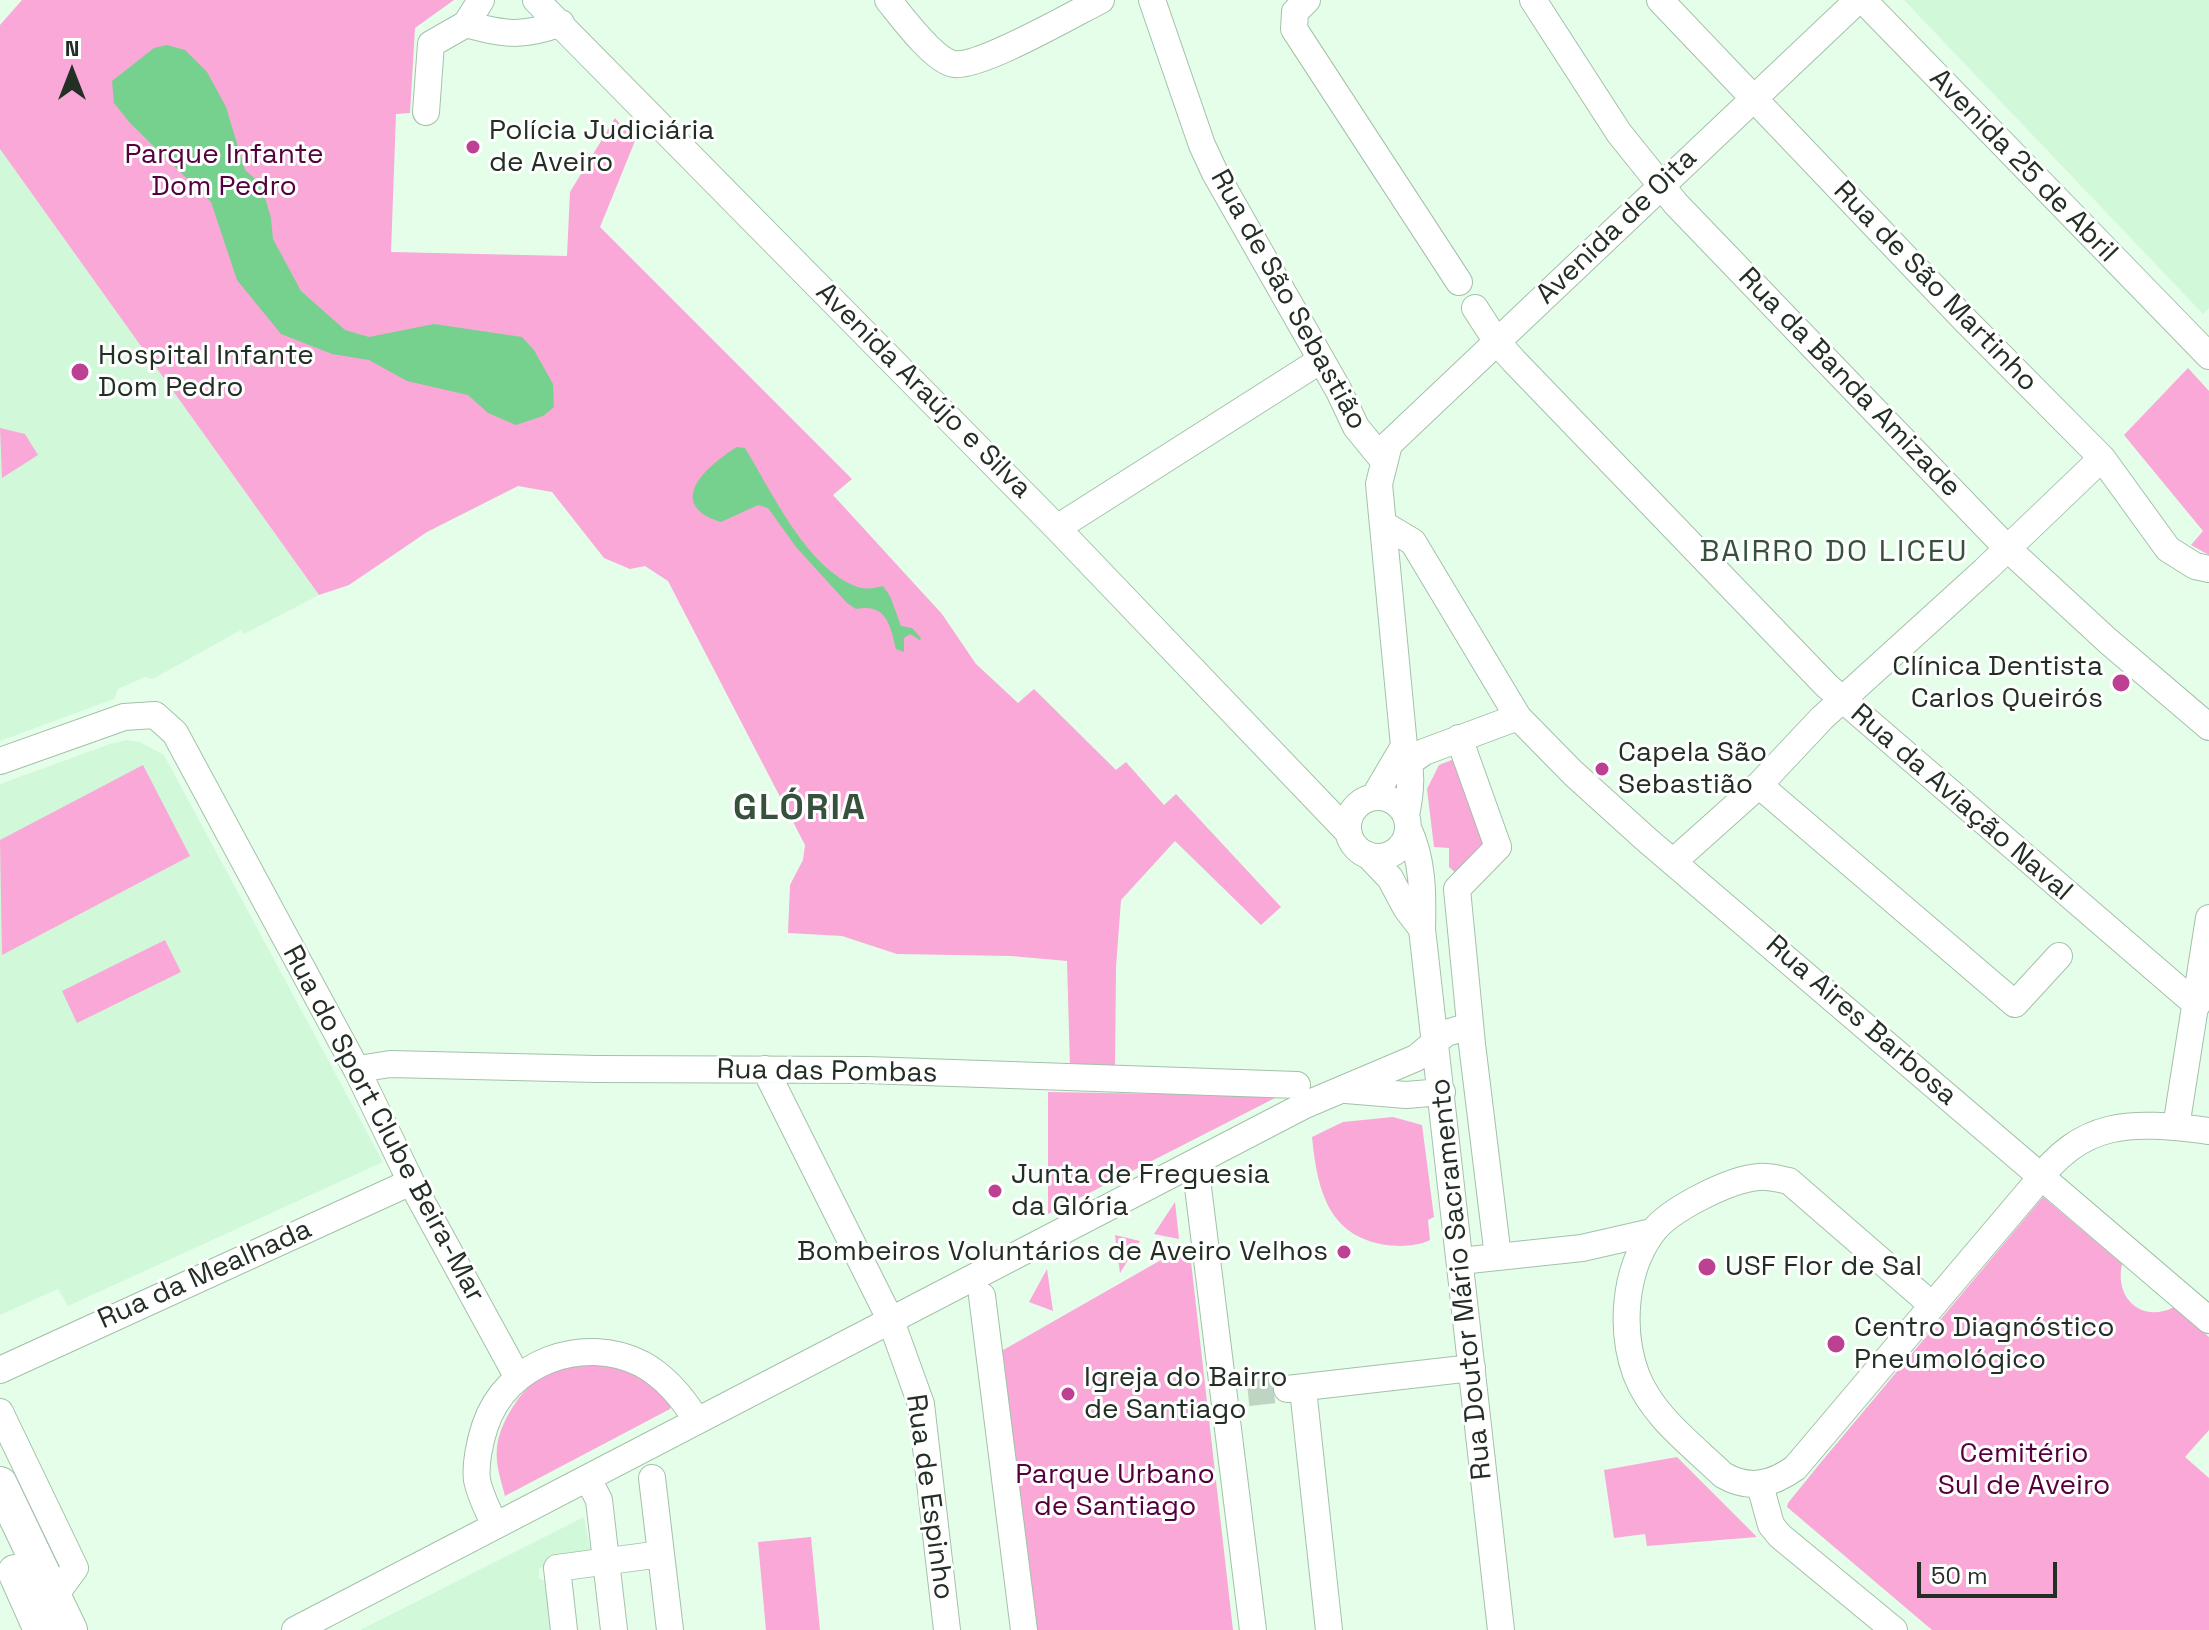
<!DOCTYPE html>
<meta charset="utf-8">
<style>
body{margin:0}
#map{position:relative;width:2209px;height:1630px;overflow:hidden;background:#e5feea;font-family:"Space Grotesk",sans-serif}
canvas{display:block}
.north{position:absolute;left:32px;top:32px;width:80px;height:80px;-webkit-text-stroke:6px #fff;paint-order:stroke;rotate:0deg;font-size:22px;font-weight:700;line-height:32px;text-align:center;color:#232f25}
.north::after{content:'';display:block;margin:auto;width:28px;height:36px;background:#232f25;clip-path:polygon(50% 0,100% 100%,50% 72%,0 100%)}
.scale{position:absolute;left:1917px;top:1562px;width:140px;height:36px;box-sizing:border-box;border:4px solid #232f25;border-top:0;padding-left:10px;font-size:24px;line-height:28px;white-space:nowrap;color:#232f25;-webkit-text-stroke:6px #fff;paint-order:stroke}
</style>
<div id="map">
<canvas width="2209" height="1630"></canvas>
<div class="north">N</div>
<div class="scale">50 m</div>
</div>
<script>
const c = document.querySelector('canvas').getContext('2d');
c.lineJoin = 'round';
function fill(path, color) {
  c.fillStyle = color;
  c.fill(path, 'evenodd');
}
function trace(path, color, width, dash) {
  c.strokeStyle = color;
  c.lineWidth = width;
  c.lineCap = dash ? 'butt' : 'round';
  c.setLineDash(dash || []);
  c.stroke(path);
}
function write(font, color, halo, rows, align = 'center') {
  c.font = font + ' "Space Grotesk",sans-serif';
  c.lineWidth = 6;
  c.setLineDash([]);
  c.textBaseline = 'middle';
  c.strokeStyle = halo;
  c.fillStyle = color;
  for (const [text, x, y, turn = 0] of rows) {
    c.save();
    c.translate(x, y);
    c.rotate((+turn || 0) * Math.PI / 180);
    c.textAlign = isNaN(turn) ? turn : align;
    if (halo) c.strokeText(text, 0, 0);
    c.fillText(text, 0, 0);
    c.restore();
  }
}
fill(new Path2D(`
 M1904 0H2209V308L2203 314Z
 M0 149 319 595 244 634 241 630 153 679 145 677 118 689 114 699 0 741Z
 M126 740 140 742 164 755 383 1162 68 1306 58 1289 0 1315V784L110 744Z
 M584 1517 592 1558 539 1568V1578L548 1582 553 1630H360Z`), '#d2f8da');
fill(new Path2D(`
 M22 0H454L415 28 410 113 396 114 391 252 567 256 570 192 615 118 635 141 600 227 852 479 833 495 942 614 976 664 1018 703 1034 689 1116 770 1126 762 1164 805 1176 794 1281 907 1261 925 1175 841 1121 900 1116 967 1115 1070 1070 1067 1067 961 1011 956 897 954 842 936 788 933 790 885 803 860 805 845 668 581 645 566 630 569 604 558 552 492 518 486 427 532 349 585 319 595 0 149V25Z
 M2188 368 2209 391V555L2191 545 2203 531 2124 435Z
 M0 428 25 434 38 455 2 478Z
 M1459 757 1487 844 1458 875 1449 867V848L1434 847 1427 789 1439 765Z
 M143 765 190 856 2 955 0 840Z
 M165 940 181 972 77 1023 62 991Z
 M1048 1092 1279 1096 1048 1214Z
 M1393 1117 1422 1125 1434 1217 1428 1220 1430 1240C1418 1246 1400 1247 1387 1245 1327 1237 1317 1187 1312 1137L1343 1122Z
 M2043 1197 2122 1264C2114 1298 2142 1324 2174 1307L2209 1337V1430L2185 1457 2209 1478V1630H1932L1787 1507 1788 1503 1822 1461Z
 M1175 1202 1179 1239 1154 1234Z
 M1115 1235 1140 1241 1120 1273Z
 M1189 1244 1233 1630H1029L998 1353Z
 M1047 1269 1053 1311 1029 1302Z
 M615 1364 650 1382 671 1404 670 1409 505 1496C501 1480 495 1464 497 1447 500 1418 530 1375 559 1366 575 1362 598 1365 615 1364Z
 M1677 1457 1757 1537 1647 1546 1645 1534 1614 1538 1604 1470Z
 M811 1537 820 1630H766L758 1542Z`), '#f9a8d8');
fill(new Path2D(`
 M167 45 185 50 207 72 226 107 245 170 261 184 271 218 273 239 301 291 345 330 369 337 434 324 522 337 534 350 553 384 554 407 543 416 516 425 488 413 468 395 407 381 369 360 332 354 281 334 237 280 211 202 130 123 114 103 112 81 154 48Z
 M737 447 745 448C772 492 807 569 858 587 867 590 874 588 883 586L890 596 901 626 912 628 921 638 920 640 910 634 904 638V652L896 649C890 624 886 603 856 609L847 603 796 547 768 508 758 505 721 522C664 504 706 466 737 447Z`), '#76d18e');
trace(new Path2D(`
 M1248 1393 1287 1389`), '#bed5c3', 26, [26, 13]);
const minor = new Path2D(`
 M536 0 1057 528 1348 832
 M888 0C901 16 934 61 954 64 980 68 1073 14 1101 0
 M1152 0 1202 145 1215 173 1339 391 1356 427 1383 460
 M1307 0 1295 12 1294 29 1459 282
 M1533 0 1619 133 1676 204 2007 548 2108 641 2209 727
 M1660 0 1965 320 2102 458 2168 549 2195 566 2209 569
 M1863 0 2209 356
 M466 24C505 35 523 37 561 23
 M426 112 431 44 466 24 481 0
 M1475 308 1497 342 1514 361 1827 686 2197 1005
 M1383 524 1413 542 1518 717 1573 773 1647 840 2209 1320
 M1057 528 1321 360
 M1459 738 1498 847 1457 889 1472 1044 1498 1257
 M0 761 124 717 155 715 175 733 358 1072 411 1182 517 1376
 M1410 762 1424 752 1518 717
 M1759 785 2015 1004 2059 956
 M1374 797 1404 746
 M1348 827a30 30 0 1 1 60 0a30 30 0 1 1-60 0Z
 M1406 815C1411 791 1413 769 1404 746L1379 484 1389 444 1858 0
 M1408 828C1423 860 1423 893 1422 929L1501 1630
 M1368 855 1390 878 1406 908 1422 929
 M1674 861 1759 785 1822 718 1985 570 2102 458
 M765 1069 891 1321 921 1404 947 1630
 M358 1072 365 1068 390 1064 596 1069 867 1070 1297 1085
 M1346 1090 1406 1095 1442 1092
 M2176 1127 2209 918
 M1195 1163 1253 1630
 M1460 1261 1582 1248 1652 1232
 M982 1296 1024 1630
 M1932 1305 1789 1181C1779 1179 1768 1176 1759 1177 1730 1179 1668 1210 1652 1233 1624 1271 1620 1330 1636 1374 1652 1416 1691 1444 1723 1475 1749 1490 1771 1485 1795 1468L2032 1188C2082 1118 2131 1121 2209 1131
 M0 1370 411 1182
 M1287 1389 1472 1368
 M1303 1389 1329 1630
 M0 1412 75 1568 53 1598
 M652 1478 670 1630
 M588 1479 599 1500 614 1630
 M1760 1485 1771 1525 1780 1536 1894 1630
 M495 1526C489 1512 480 1496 477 1480 475 1464 480 1441 485 1426 506 1362 583 1334 642 1364 666 1377 683 1398 697 1421
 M295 1630 1305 1105 1416 1058 1446 1033 1470 1026
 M564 1630 557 1568 661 1554`);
const major = new Path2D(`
 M0 1484 70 1630
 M15 1572 41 1630`);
trace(minor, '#a3c1a9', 28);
trace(major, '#a3c1a9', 36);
trace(minor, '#fff', 26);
trace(major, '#fff', 34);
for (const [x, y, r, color] of [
 [473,147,8,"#bc4192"],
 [80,372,10,"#bc4192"],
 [2121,683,10,"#bc4192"],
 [1602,769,8,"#bc4192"],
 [995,1191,8,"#bc4192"],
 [1344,1252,8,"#bc4192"],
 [1707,1267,10,"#bc4192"],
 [1836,1344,10,"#bc4192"],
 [1068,1394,8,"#bc4192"]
]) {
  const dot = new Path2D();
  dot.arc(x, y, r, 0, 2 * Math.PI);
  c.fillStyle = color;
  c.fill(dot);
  trace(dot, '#fff', 3);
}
write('28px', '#232f25', '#fff', [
 ["Polícia Judiciária",489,131],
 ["de Aveiro",489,163],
 ["Hospital Infante",98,356],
 ["Dom Pedro",98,388],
 ["Clínica Dentista",2103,667,"right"],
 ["Carlos Queirós",2103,699,"right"],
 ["Capela São",1618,753],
 ["Sebastião",1618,785],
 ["Junta de Freguesia",1011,1175],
 ["da Glória",1011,1207],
 ["Bombeiros Voluntários de Aveiro Velhos",1328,1252,"right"],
 ["USF Flor de Sal",1725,1267],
 ["Centro Diagnóstico",1854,1328],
 ["Pneumológico",1854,1360],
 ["Igreja do Bairro",1084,1378],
 ["de Santiago",1084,1410]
], 'left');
write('28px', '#54003d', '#fff', [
 ["Parque Infante",224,155],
 ["Dom Pedro",224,187],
 ["Cemitério",2024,1454],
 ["Sul de Aveiro",2024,1486],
 ["Parque Urbano",1115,1475],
 ["de Santiago",1115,1507]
]);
write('28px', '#232f25', '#fff', [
 ["Avenida 25 de Abril",2023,166,46],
 ["Avenida de Oita",1617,227,-44],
 ["Rua de São Martinho",1935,287,46],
 ["Rua de São Sebastião",1288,300,61],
 ["Rua da Banda Amizade",1849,383,46],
 ["Avenida Araújo e Silva",923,391,45],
 ["Rua da Aviação Naval",1961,803,41],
 ["Rua Aires Barbosa",1861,1021,41],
 ["Rua das Pombas",827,1072,1],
 ["Rua do Sport Clube Beira-Mar",383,1124,62],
 ["Rua da Mealhada",205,1275,-24],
 ["Rua Doutor Mário Sacramento",1462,1279,-96],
 ["Rua de Espinho",929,1497,82]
]);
c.letterSpacing = '2px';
write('30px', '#36513c', '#fff', [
 ["BAIRRO DO LICEU",1834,553]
]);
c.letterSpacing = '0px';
c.letterSpacing = '2px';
write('bold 36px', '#36513c', '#fff', [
 ["GLÓRIA",800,809]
]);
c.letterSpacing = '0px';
</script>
